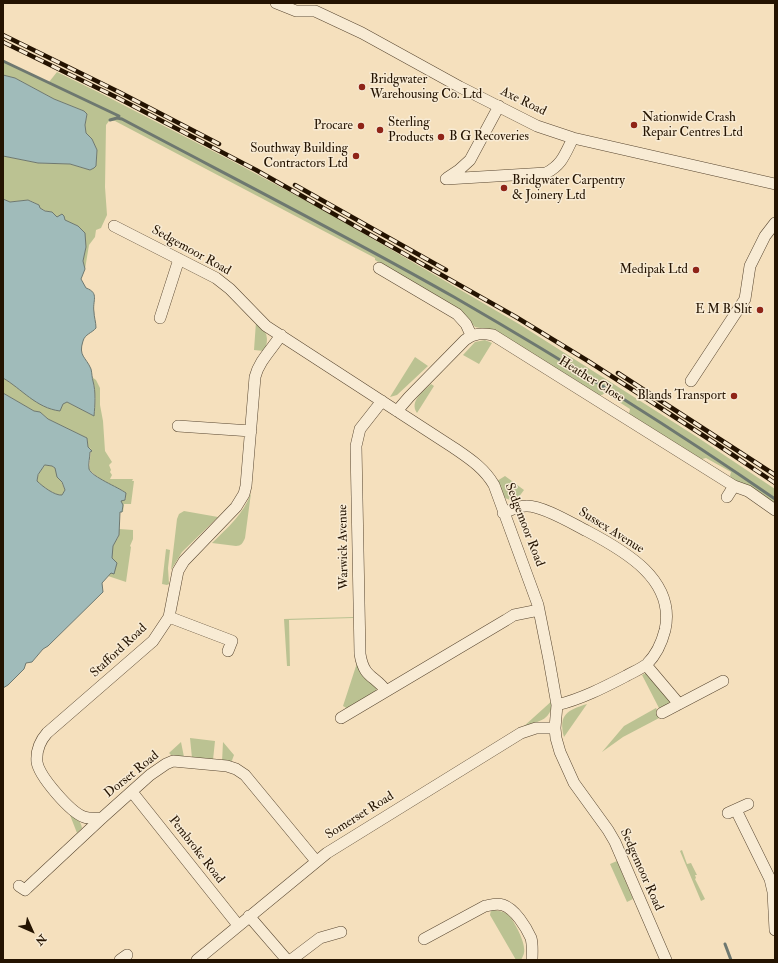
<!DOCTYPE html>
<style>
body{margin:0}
#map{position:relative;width:778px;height:963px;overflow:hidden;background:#f5e0bd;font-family:"IM FELL Double Pica",serif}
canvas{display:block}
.frame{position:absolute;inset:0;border:4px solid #241301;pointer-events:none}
.north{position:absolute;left:12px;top:911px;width:40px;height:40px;-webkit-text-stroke:3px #f8ebd4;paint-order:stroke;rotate:135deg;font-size:11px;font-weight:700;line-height:16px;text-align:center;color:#241301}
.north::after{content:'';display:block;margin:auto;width:14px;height:18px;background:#241301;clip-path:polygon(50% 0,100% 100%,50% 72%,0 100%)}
</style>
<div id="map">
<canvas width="778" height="963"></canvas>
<div class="frame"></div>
<div class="north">N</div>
</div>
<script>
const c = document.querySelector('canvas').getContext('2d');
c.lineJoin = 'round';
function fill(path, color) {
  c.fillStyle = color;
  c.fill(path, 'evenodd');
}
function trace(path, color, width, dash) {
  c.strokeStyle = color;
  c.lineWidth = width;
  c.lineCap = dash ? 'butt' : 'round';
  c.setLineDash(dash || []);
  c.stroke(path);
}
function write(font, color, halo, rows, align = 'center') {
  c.font = font + ' "IM FELL Double Pica",serif';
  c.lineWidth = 3;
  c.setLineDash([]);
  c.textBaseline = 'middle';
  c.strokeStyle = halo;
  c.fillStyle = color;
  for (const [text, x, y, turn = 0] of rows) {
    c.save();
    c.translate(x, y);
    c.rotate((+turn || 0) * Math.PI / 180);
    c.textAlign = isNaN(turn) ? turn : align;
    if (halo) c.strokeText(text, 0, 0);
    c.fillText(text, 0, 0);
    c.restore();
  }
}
fill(new Path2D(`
 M3 61 49 82 57 72 102 94 234 162 327 212 409 260 519 324 697 437 775 489V505L733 479 730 476 731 472 706 458 702 459 694 455 629 414 630 409 605 393 602 395H598L495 331 475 327 458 308 375 260V258L115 121H109L106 125 105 187 107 215 101 228 96 230 95 237 89 245 85 269 83 261 86 247 78 226 57 217 52 212 46 211 40 208 39 205 29 200 10 202 3 199V156L38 163 70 164 90 170 96 166 97 150 92 139 86 133 85 125 87 114 84 111 54 99 15 78 3 75Z
 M256 322C267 330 270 339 264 351L254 350Z
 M485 340 492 343 479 364 463 355 475 342Z
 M415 357 428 366 397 395 390 397Z
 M92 377 96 380 100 388V405L103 421 105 451 112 462 109 465 111 470 110 472 112 475 110 479H133L132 481H134L131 504H124L123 512H122L123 505 121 502V500H125L126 498 122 490C114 488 94 476 89 469L91 449 88 447 87 438 48 419 40 412 34 411 3 393V378C23 389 36 407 60 411L63 403 67 402 94 416C96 403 96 389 92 377Z
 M431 384 434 386 417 413C409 401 423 392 431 384Z
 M45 465 52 466 55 468 65 490 62 495C55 496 42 486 37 481L38 475Z
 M505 476 524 490 515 502 505 498 497 481Z
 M251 493 245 538C243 543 241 546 236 546L212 543C227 528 244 514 251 493Z
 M184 511 218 517 182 552 171 570 177 519 179 514Z
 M119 529 133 530V539L130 546 131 547 126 582 108 576 111 573 114 561 112 558C112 550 112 544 118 538Z
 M166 549 170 550 168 568 169 584 167 585 162 584Z
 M353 617V618L289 620 290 666H287L284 619Z
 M357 663 364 677 376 688V691L348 709 343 706Z
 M646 673 670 701 666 707 660 710 642 675Z
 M554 699C550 721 542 720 523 727Z
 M587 704 564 737C558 714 568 710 587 704Z
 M656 708 661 717 623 737 602 752 624 726Z
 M190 738 215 741 213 760 192 758Z
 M181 742 184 757H173L169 753Z
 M223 742 234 755 231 763 222 762Z
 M68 810C74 815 81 820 82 828L77 833Z
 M682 850 687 864 691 863 697 875H695L696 878 695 879 705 899 701 901 680 851Z
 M617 861 633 899 627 902 610 864Z
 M491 910C497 910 502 911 507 914 513 918 524 940 524 948 525 953 523 956 521 960H516L490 915Z`), '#bbc292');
const water = new Path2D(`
 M3 75 15 78 54 99 84 111 87 114 85 125 86 133 92 139 97 150 96 166 94 168 90 170 70 164 38 163 3 156Z
 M3 199 10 202 28 200 39 205 40 208 45 211 52 212 57 217 62 214 64 216 65 220 78 226 85 233 86 247 83 261 85 269 81 279 86 288C100 293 92 301 94 312 94 317 96 322 96 328 92 333 85 334 83 341 78 356 86 357 91 369 92 373 92 378 93 381 96 392 95 405 94 416L67 402 63 404 60 411C36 408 22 389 3 378Z
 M3 393 34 411 40 412 48 419 87 438 88 447 92 451 90 452C90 457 88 464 89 469 92 477 118 487 126 493L125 500 121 501 123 505 122 512H120L119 535 113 546 112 558 117 563 114 574 111 573 102 583 103 592 48 646 43 649 32 662 26 663 24 669 8 685 3 688ZM45 465 52 466 55 468 57 477 62 482 65 490 62 495C55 496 42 486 37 481L38 475Z`);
fill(water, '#a0bbba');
trace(water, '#6e7870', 1);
trace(new Path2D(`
 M3 61 119 116
 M110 120 117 118 122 119C233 178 345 235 454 297 563 360 671 427 775 499
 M725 944 731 960`), '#6e7870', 3);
const street = new Path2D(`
 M276 3 296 11H315L362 33 460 87 537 126 573 138 775 184
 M447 178 459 170 470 160 499 106
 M446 179 546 173C562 165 565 154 573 138
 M114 226 216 278 230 289 266 326 454 448C470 459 484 468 494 485L538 605 549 660 557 705 555 728 556 738 560 752 574 783 608 830 615 842 666 960
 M379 268 457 314 466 324 471 335
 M160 318 179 259
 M691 381 745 299 750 266 765 236 775 223
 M382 401 360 429 356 446 360 654C364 679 375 675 386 691
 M397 411 409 397 465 340C474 333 482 333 493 335L734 486
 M178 426 251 431
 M727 497 734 486 748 491 775 510
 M503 513C511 510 519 506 526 506 542 505 573 524 587 531 625 551 676 580 665 630 662 642 656 655 647 664 641 669 633 672 626 676 603 688 581 699 557 705
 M169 617 232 641 228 651
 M646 665 679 704
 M662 713 723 681
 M341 718 506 620 514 615 539 610
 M132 792 238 925
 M736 810 770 879 773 892 775 930
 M728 813 748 804
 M102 818C96 818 90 819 84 817 70 812 39 776 37 762 36 751 40 741 47 733L153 641 169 617 178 571 184 561 236 507 244 494 246 486 255 377C259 361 272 349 281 335
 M19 886 25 890 27 888 102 818 150 775 166 764 173 761 227 766 236 769 245 775 316 861
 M249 916 287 960
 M424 939 485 906C491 905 497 903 503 905 515 909 526 927 531 938 533 945 532 953 532 960
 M120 960 127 955
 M197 960 327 853 521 733 536 728H555
 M291 960 320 938 341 932`);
trace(street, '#584630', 12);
trace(street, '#f8ebd4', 11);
const rail = new Path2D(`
 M3 35 119 92 219 144
 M3 42 116 97 256 170 516 317 588 361 718 445 775 483
 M295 185 446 270
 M618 373 775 475`);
trace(rail, '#241301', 4.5);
trace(rail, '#f8ebd4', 3, [9]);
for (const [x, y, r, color] of [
 [362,87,4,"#8f2418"],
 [634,125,4,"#8f2418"],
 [361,126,4,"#8f2418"],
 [380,130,4,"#8f2418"],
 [441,137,4,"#8f2418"],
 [356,156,4,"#8f2418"],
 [504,188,4,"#8f2418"],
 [696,270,4,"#8f2418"],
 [760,310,4,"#8f2418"],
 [734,396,4,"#8f2418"]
]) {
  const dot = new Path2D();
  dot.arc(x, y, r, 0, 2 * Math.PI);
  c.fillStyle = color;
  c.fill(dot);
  trace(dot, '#f8ebd4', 1.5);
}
write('13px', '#241301', '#f8ebd4', [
 ["Bridgwater",370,80],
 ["Warehousing Co. Ltd",370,95],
 ["Nationwide Crash",642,118],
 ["Repair Centres Ltd",642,133],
 ["Sterling",388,123],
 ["Products",388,138],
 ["Procare",353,126,"right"],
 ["B G Recoveries",449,137],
 ["Southway Building",348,149,"right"],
 ["Contractors Ltd",348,164,"right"],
 ["Bridgwater Carpentry",512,181],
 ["& Joinery Ltd",512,196],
 ["Medipak Ltd",688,270,"right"],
 ["E M B Slit",752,310,"right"],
 ["Blands Transport",726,396,"right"]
], 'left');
write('13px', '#241301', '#f8ebd4', [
 ["Axe Road",523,102,26],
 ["Sedgemoor Road",191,251,29],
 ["Heather Close",591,380,32],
 ["Sedgemoor Road",524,525,69],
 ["Sussex Avenue",611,531,32],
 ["Warwick Avenue",344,547,-91],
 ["Stafford Road",119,651,-43],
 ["Dorset Road",132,775,-39],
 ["Somerset Road",360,816,-32],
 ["Pembroke Road",196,850,52],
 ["Sedgemoor Road",641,870,66]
]);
</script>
